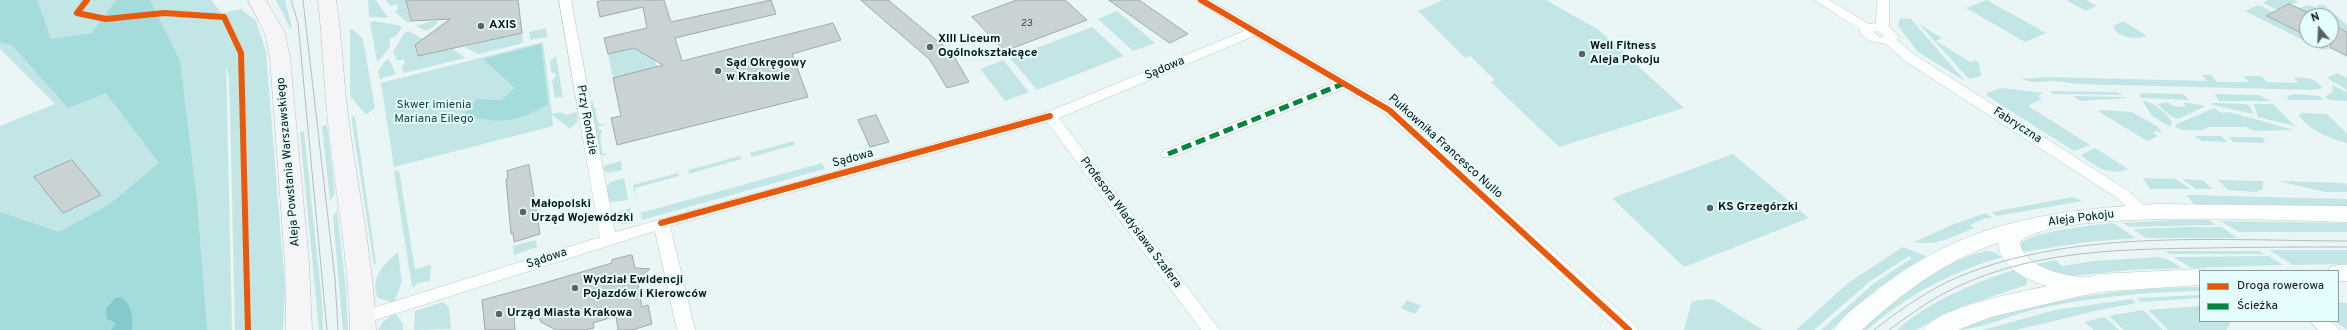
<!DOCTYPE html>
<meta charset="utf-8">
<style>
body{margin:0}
#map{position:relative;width:2347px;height:330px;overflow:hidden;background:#eaf6f6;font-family:Overpass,sans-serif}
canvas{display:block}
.legend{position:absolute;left:2199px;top:270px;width:140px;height:52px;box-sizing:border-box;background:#e4fcfb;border:1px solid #8e9f9f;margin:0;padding:5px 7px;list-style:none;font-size:12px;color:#0c1414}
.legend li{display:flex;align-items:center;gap:8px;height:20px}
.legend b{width:20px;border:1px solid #8e9f9f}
.north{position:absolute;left:2299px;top:8px;width:40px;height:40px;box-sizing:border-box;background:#e4fcfb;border:1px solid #8e9f9f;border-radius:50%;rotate:341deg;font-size:11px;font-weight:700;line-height:16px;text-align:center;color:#0c1414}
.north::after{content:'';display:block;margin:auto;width:14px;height:18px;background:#5a6363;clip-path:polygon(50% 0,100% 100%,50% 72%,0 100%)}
</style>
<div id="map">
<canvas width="2347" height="330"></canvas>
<ul class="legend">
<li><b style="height:5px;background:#e8590c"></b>Droga rowerowa</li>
<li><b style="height:5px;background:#00873e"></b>Ścieżka</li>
</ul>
<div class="north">N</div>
</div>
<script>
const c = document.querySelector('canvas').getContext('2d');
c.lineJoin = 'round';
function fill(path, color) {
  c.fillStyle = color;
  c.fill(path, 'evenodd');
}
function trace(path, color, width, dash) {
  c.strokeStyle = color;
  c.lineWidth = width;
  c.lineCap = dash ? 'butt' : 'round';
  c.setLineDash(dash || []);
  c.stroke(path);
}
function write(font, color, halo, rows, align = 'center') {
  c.font = font + ' Overpass,sans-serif';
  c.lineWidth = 4;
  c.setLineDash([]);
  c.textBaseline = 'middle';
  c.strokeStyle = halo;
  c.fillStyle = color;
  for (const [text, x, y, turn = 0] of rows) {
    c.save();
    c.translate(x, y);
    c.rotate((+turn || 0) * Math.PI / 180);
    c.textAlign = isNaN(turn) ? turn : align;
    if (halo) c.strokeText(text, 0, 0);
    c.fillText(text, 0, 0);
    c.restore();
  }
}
fill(new Path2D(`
 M0 0H211L222 13 241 9 256 21 266 52 285 288 283 330H235L230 109 229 78 226 65 232 330H0V126L55 104 0 49Z
 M276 0H285L292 28H290Z
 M368 0H376L388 18 369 17Z
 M386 0H411L415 20 408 23 395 12 398 8 397 4 390 6Z
 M1443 0H1546L1599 30 1684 108 1559 147 1491 82 1495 80 1470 56 1465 58 1418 11Z
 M1987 0 2046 33 2025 42 1966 8Z
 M2066 0H2086L2097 6 2086 11Z
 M2269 0H2294L2298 2 2278 10 2263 3Z
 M2258 5 2273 12 2268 15 2269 17 2307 36V40H2315L2332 48 2323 50 2245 11Z
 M2308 5 2320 9 2317 5H2324L2347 25V31L2331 24V16H2315L2299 8Z
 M1117 11 1155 43 1133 51 1098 19Z
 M1900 18 1911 19 1965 81 1918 52 1898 26Z
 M435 20 437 21V24L426 31 416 26Z
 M373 21 398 25 402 28 397 35 390 39V47L377 62 370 23Z
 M2123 21 2147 36C2137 40 2117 38 2113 26Z
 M1919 24 1942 38 1936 41 1970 62 1975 60 1979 63 1981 76 1969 79Z
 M1092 27 1124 56 1037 90 1010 58Z
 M546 28 547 37 530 40 529 32Z
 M352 29 363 39 375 108 366 115 350 96V30Z
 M409 31 423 39 414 46 417 56 453 49 465 58 404 73 402 68 405 60H397L393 52 404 33Z
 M522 32 523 42 520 44 478 54 464 47Z
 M543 42 552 114 560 112 566 115 577 112 578 121 570 129 552 115 553 126 394 167 381 83Z
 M651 44 657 67 613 78 608 54Z
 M556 56 563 97 555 98 552 81 557 74 551 72 550 61Z
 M389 59 396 74 380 79 378 71 385 61Z
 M1003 60 1029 92 1005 101 980 69Z
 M2337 73 2347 78V90L2327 78Z
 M2202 75H2211L2217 82H2249L2243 76H2261L2267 82 2299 83 2293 77C2304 78 2317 77 2322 88L2313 90 2078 84 2055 81 2033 82 2020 79 2047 77 2207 81Z
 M2332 85 2347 92V101L2330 100 2325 97 2333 92Z
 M2001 88 2043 93 2038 96 2042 99 2028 106 2090 145 2074 151 1987 96V93Z
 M2050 91 2115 92 2124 95 2053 94Z
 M2142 93 2182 94 2190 100 2141 98 2139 95Z
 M2215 94 2258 95 2271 101H2219Z
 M2295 94 2319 96 2325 100H2287L2288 96Z
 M2073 96 2125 97 2126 98 2081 101Z
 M2142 100C2154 102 2166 112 2172 122L2170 127 2152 116Z
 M593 101 594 108H597L595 110 598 123 607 125 598 126 599 130H602C599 139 601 144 603 154L607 153 604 156 600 154 590 103Z
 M2168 102 2172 106 2186 107 2183 102 2206 106 2178 119 2172 117 2157 104Z
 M2212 103 2246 104 2250 106 2253 114 2213 105 2210 104Z
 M2254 104H2273L2295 126 2258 117Z
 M2214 108 2222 113 2229 112 2294 130 2255 131 2245 127H2207L2204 130H2182L2175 127 2177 124Z
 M2102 110 2132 112 2158 127 2162 133 2156 131 2153 133 2158 136 2147 141 2098 111Z
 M2301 113 2327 114 2347 134V143C2327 137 2313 132 2299 116Z
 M351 115 355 117 356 124 376 263 374 265Z
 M327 125 335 193 330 201 322 126Z
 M304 131 322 302 323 330H319L300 132Z
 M2194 136H2221L2228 142 2202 141Z
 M2229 137H2260L2264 139 2265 143 2233 142Z
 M794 141 795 145 751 157 750 153Z
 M2095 148 2128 169C2111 177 2093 166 2081 155Z
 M1733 154 1809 218 1684 267 1612 198Z
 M740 156 741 159 689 174 688 170Z
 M621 161 622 170 609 173 602 169 606 165Z
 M822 163 825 169 642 220 639 205 640 213Z
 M399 170 415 269 431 265 430 281 417 283 416 286 412 287 394 172Z
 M678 173 679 176 635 188V197L633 185Z
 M624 178 628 200 612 202 608 199 606 187 611 182Z
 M2143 178 2176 179 2190 189H2150Z
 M2182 179 2202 180 2213 189H2196Z
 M2218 180 2263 181V189L2255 192 2228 190Z
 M2278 181 2345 183 2347 185V192H2325Z
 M2186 195 2347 199V206L2194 204Z
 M2073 197 2082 201 1997 216 1992 212Z
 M630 208 633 222 625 224 611 222 614 214Z
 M337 210 346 290 348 330H343L333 217Z
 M1986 213 1992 218H1986L1970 225 1974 228C1953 236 1936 247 1914 242L1954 224Z
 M2173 220H2209L2216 225 2130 227 2122 223Z
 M2220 221 2347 223V232H2239Z
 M2113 223 2136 238 2087 242 2023 252 2020 244C2031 231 2095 225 2113 223Z
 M2185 227H2221L2238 238H2146L2133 229Z
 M536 240 537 247 514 255 513 246Z
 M1903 247 1928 257 1878 288 1831 330H1821L1873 284 1912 258 1909 256 1869 282 1814 330H1796L1848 283Z
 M2269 250H2347V264L2293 265Z
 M1986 251 1994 252 2002 257C1951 272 1907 295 1867 330H1860C1894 298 1939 262 1986 251Z
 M2165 251H2259L2264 254H2170Z
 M398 252 402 282 394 303 378 298C369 278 384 264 398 252Z
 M2269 256 2283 265 2191 268 2174 257Z
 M2159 257 2169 260 2182 268 2129 270 2073 276 2061 275 2036 264 2056 260 2062 266 2094 261Z
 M2016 269 2027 280 2026 285 1964 306 1916 330H1897C1931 300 1974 283 2016 269Z
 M2200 287V291C2145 292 2091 297 2037 309 2013 314 1979 330 1956 330 2033 300 2117 288 2200 287Z
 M2200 295V298L2141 302 2137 298Z
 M1713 299 1763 330H1684L1692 301Z
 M2132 299 2136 303 2095 311 2016 330H1983L2055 310Z
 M1407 300 1421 306 1415 314 1401 308Z
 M443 302 449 307 451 329 414 330 415 311Z
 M2338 302 2347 303V330L2334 321H2338Z
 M2200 306V321H2231L2227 330H2168L2148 310Z
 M2143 310 2163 330H2124L2109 316Z
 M395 313 403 324V330H378L383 322Z
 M2105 317 2119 330H2094L2084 322Z`), '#c2e6e5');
fill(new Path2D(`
 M0 0H37L51 39 92 33 116 0H150L180 61 197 201 207 330H0V212L59 232 110 204 159 163 106 93 68 108 12 45 0 42Z
 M541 44 548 104C511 126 502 121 462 117L477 99 501 100 515 88 483 59Z`), '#a4dcdc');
fill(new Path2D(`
 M120 297C132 302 133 319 132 330H111L116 323 107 319 106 309 115 298Z`), '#84caca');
const building = new Path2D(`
 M406 0H518L522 33 418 56 415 45 450 19 412 21Z
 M606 0H664L671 22 771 0 776 14 675 38 682 61 833 23 841 40 792 54 808 97 617 145 611 118 621 116 613 78 663 65 634 48 608 54 604 38 647 28 643 7 600 17 597 2Z
 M861 0H888L952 53 969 82 947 88 930 60Z
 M1017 0H1065L1087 20 1005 51 972 17Z
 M1109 0H1139L1188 34 1170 43Z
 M2289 4 2307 12V36L2267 16Z
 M2331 24 2347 32V56L2331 48Z
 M876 115 889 142 870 147 858 120Z
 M72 160 101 195 63 213 34 177Z
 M529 165 540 234 514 242 513 233 511 234 506 179 508 178 507 171Z
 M632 255 635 268 650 269 637 279 642 307 648 305 652 324 632 330H618L616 316 593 323 594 328 585 330H556L541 322 534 309 514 315 515 330H485L482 300 534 286 612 263V260Z`);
fill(building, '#c9d3d3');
trace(building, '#a0a9a9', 1);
const minor = new Path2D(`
 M559 0H571L615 232 1045 113 1244 31 1195 0H1210L1394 107 1635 325 1638 330H1618L1384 113 1343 89 1173 157H1163L1161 154 1163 151 1333 83 1254 36 1059 118 1220 330H1201L1047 122 670 226 695 330H677L655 231 363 324 357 323 354 318 357 313 600 237Z
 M1814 0H1829L1869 24 1876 23 1877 0H1889V26L1899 37 1897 40 1915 55 2127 190 2149 209 2151 213 2149 217H2137L2117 198 1905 61 1886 44 1869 41 1859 32 1860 29ZM1878 31 1885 36 1880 37 1873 32Z
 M2310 321H2331L2339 330H2318Z`);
const secondary = new Path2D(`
 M2157 204 2347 206V222C2291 221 2054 208 2020 242 2023 267 2062 275 2082 277 2087 278 2093 276 2098 274L2200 269 2208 271H2200V285L2098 292 1991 317 1958 330H1924C1936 307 2021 292 2047 286 2026 279 2000 268 1998 243 1946 260 1902 293 1862 330H1834C1843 314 1862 302 1876 291 1962 222 2050 210 2157 204Z
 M2338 265H2347V281H2338V271H2328L2330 267Z`);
const primary = new Path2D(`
 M248 0H266L285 33 290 58 309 263 312 330H286L285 263 270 58 265 33Z
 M318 0H336C341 33 343 67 346 100 355 177 373 253 376 330H350C349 253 332 177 326 100 323 67 322 33 318 0Z`);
trace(minor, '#bcc6c6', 1);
trace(secondary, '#bcc6c6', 1);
trace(primary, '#bcbec4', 1);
fill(minor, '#fcfefe');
fill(secondary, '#fcfefe');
fill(primary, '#f5f5f8');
trace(new Path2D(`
 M291 0 298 23 327 330
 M303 0 335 279 338 330
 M1874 330C1897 312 1921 295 1947 282 2065 227 2220 241 2347 241
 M1889 330C1912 313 1934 297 1961 285 2038 250 2125 249 2208 248 2254 247 2301 247 2347 247`), '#b9bbbb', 1);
trace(new Path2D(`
 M1168 154 1345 83`), '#00873e', 5, [10, 5]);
trace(new Path2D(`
 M87 0 77 13 106 19 164 13 224 17 241 53 248 330
 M1201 0 1389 110 1629 330
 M661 223 1050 116`), '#e8590c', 6);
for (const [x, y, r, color] of [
 [481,26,4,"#5a6363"],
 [930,47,4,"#5a6363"],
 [1582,54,4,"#5a6363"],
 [718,71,4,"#5a6363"],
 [1710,208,4,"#5a6363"],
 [523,212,4,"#5a6363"],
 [575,288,4,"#5a6363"],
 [499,314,4,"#5a6363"]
]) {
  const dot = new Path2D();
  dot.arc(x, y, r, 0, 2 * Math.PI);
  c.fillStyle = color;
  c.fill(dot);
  trace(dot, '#e4fcfb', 1.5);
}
write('10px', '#3b4444', null, [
 ["23",1027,24]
]);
write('bold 12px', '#0c1414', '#e4fcfb', [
 ["AXIS",489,26],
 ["XIII Liceum",938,40],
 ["Ogólnokształcące",938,54],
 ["Well Fitness",1590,47],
 ["Aleja Pokoju",1590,61],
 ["Sąd Okręgowy",726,64],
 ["w Krakowie",726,78],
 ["Małopolski",531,205],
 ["Urząd Wojewódzki",531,219],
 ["KS Grzegórzki",1718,208],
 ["Wydział Ewidencji",583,281],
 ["Pojazdów i Kierowców",583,295],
 ["Urząd Miasta Krakowa",507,314]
], 'left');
write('12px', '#0c1414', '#e4fcfb', [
 ["Sądowa",1165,69,-23],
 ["Przy Rondzie",586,120,80],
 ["Fabryczna",2017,126,33],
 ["Pułkownika Francesco Nullo",1445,147,42],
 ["Sądowa",853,159,-15],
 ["Aleja Powstania Warszawskiego",289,162,-95],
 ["Aleja Pokoju",2081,219,-7],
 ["Profesora Władysława Szafera",1130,223,53],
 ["Sądowa",547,259,-18]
]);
write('12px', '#113e3e', '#e4fcfb', [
 ["Skwer imienia",434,106],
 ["Mariana Eilego",434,120]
]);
</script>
